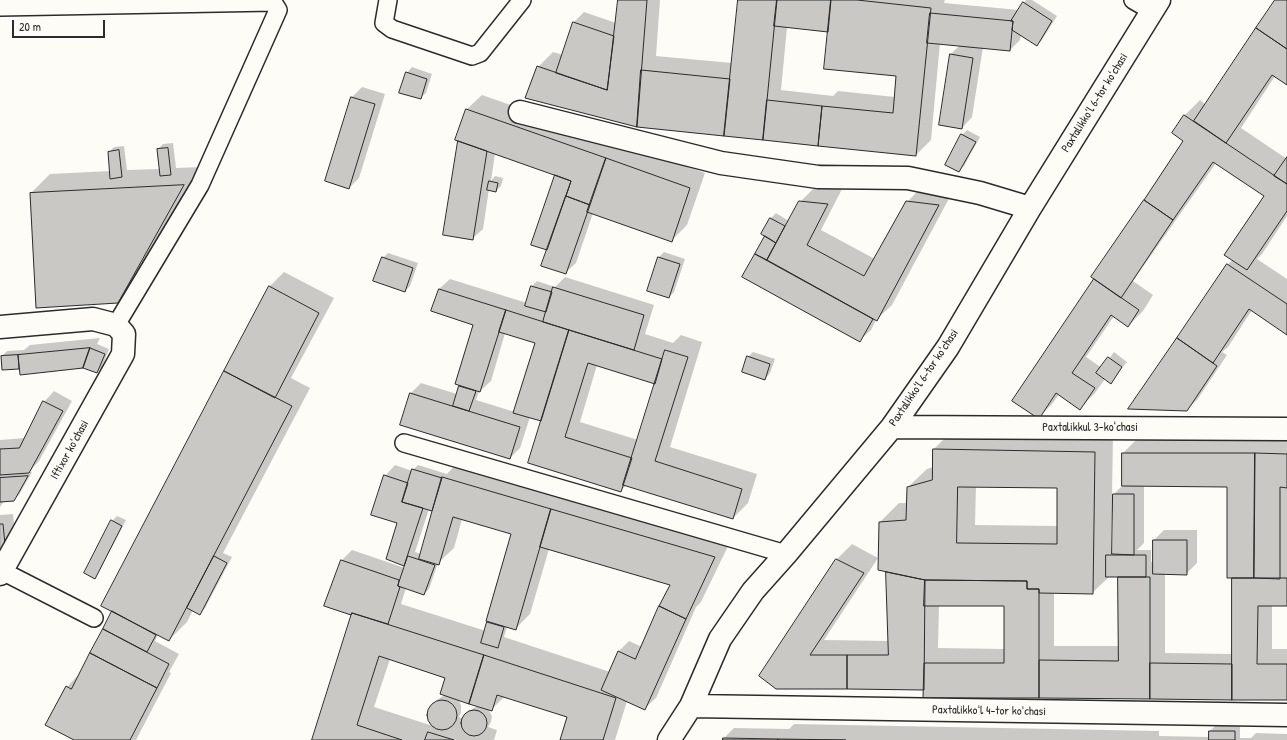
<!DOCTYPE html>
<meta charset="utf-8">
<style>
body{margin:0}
#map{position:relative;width:1287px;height:740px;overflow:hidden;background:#fdfcf7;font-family:"Patrick Hand",sans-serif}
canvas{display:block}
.scale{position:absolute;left:12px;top:20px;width:93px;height:18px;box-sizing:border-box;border:2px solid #2b2b2b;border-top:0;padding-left:5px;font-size:12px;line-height:14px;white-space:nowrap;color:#2b2b2b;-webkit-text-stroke:3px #fdfcf7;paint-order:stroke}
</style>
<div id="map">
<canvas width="1287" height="740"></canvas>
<div class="scale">20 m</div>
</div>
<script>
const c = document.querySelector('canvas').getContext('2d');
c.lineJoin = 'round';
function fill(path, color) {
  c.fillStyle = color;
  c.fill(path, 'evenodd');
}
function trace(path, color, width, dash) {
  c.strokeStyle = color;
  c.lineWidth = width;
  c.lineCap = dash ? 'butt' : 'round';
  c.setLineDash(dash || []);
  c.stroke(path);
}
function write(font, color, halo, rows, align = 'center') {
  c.font = font + ' "Patrick Hand",sans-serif';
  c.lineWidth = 4;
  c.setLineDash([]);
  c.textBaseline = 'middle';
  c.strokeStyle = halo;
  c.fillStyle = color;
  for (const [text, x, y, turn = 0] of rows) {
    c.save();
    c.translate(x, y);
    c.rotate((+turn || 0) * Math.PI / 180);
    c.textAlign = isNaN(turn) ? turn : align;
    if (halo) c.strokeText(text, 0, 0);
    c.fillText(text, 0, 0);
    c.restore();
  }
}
fill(new Path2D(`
 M619 0H660L656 56 732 63 739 0H945L944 3 1019 10 1026 0H1032L1057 16 1042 40 1037 45 1021 34 1020 40 1010 50 983 47 972 117 962 128 951 54 960 45 940 43 931 140 916 155 637 126 538 67 553 52 563 55 574 22 584 12 616 23ZM787 27 829 31 897 75 895 97 838 91 833 96 781 90Z
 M1276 0H1287V84L1275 76 1241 128 1287 159V216L1262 254 1257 259 1287 279V334L1252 310 1228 347 1222 352 1227 355 1197 400 1186 410 1178 339 1228 264 1233 260 1265 196 1216 163 1133 281 1153 295 1143 311 1128 326 1114 316 1086 357 1102 368 1114 352 1127 362 1110 383 1105 379 1095 393 1080 408 1059 394 1053 403 1038 418 1095 280 1185 140 1173 133 1185 115 1200 100 1206 105Z
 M412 67 432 74 426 93 420 98 407 73Z
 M362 87 385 94 359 178 349 188 326 181 352 97Z
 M482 95 705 173 687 225 672 240 593 213 576 263 565 273 548 250 557 174 495 153 491 181 495 176 503 178 501 186 496 191 489 189 483 229 472 239 467 109Z
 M967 130 980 137 964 166 959 171 962 135Z
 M173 143 176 168 201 167 136 283 117 302 31 193 50 174 111 171 109 152 114 147 124 146 127 170 160 169 158 149 163 144Z
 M815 187 842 189 821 230 875 259 907 202 922 187 953 191 892 305 876 320 871 330 860 340 744 276 766 236 762 234 771 218 776 213 789 221 800 202Z
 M664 252 685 259 674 292 669 297 648 290 659 257Z
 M388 253 418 263 410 286 405 291 383 258Z
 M284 272 334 298 291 378 310 388 223 553 232 557 205 608 200 614 193 610 187 622 169 640 158 634 155 641 179 654 169 672 171 673 136 740H77L67 687 81 672 104 629 269 287Z
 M565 277 654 305 645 334 673 343 681 335 702 342 670 447 757 474 748 503 733 518 627 485 621 490 543 418 530 417 520 448 510 458 401 424 411 393 421 383 457 394 475 324 433 311 439 289 450 279 527 303 532 286 537 281 555 287ZM505 333 536 343 515 412 476 400 479 391H480L491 381ZM597 365 656 383 638 440 580 422Z
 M100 338 97 344 109 349 102 367 97 372 83 367 3 369 2 356 7 351 24 350 30 345Z
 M753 352 775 359 770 373 765 379 748 357Z
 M54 391 72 401 39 461 29 472H32L19 495 13 500 4 501 0 507V440L25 438 44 402Z
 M952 431 1113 434 1112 496 1123 485V453L1138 438 1287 439V605H1272V649H1287V699L925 689 760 676 837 559 852 544 878 558 824 640 889 641 887 573 889 571 880 522 899 503H908V487L927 469 933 467 934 449ZM976 486 1058 487V526L975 525ZM1144 486H1228L1233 577V654L1165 653V574H1186L1197 563V530H1164L1154 540V562H1151V550H1137L1144 543ZM1112 512H1114L1113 550H1111ZM1110 576H1121L1119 646H1054V592L1092 593ZM939 605H1005V649L938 648Z
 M458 462 730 542 701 602 696 607 656 698 645 708 627 701 615 740H561L568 716 505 696 491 710 488 709 492 716 491 722 488 727 497 730 494 740H313L354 611 351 614 326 605 342 560 352 550 405 568 407 562 404 564 399 522 385 476 395 465 412 471 418 465 447 474ZM434 508 421 554 415 552 429 509 432 510ZM462 519 512 534 489 621 486 631 401 604 406 588 424 594 429 589 438 563 454 548ZM549 549 671 584 642 647 629 641 618 652 610 672 504 637 507 627 515 629 530 614ZM390 659 447 677 445 695 438 699 432 705 429 711V718L433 726 374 707ZM458 699 478 706 472 709 463 719 459 717 461 713V705Z
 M13 514 16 544 0 555V515Z
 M117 516 126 520 99 572 94 577 112 521Z
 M794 724 1159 731V736L1210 737V731L1215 726H1240V738H1251L1256 733 1287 734V740H724V738L734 728 789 729Z`), '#0003');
const building = new Path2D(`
 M618 0H647L637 127 525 98 537 66 607 90Z
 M738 0H777L763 140 724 136Z
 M777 0H831L828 32 774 26Z
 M831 0H857L931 8 916 156 818 146 822 106 893 113 896 76 824 69Z
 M1275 0H1287V49L1256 28Z
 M1023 2 1052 21 1037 46 1012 30 1013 21H1011Z
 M930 13 1013 21 1010 51 927 43Z
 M573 22 614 36 607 90 556 73Z
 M1256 28 1287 49V85L1272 75 1226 143 1194 121Z
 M950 54 973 58 962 129 939 125Z
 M641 70 730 79 724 136 637 127Z
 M406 72 427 79 421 99 399 93Z
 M351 97 375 104 349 189 325 181Z
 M767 100 822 106 818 146 763 140Z
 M466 109 606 158 590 205 566 196 571 181 455 140Z
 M1184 115 1287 184V211L1247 270 1224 255 1264 196 1213 162 1173 220 1144 200 1183 141 1172 133Z
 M961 134 976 142 959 172 945 165Z
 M458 141 487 151 473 240 443 235Z
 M168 148 171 175 160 176 157 149Z
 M119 150 122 177 110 179 108 152Z
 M1287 157V184L1274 176Z
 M606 158 690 188 672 242 587 212Z
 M555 175 571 181 547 250 531 245Z
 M489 181 498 183 496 192 487 190Z
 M184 185 118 303 36 308 30 193Z
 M566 196 590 205 566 274 541 266Z
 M1144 200 1173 220 1121 298 1091 277Z
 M799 201 828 204 807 245 864 276 906 201 939 205 877 321 767 260Z
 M770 218 785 226 776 243 761 234Z
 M765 236 776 243 767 260 755 254Z
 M755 254 873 319 860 342 742 277Z
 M382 257 413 268 405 292 373 281Z
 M658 257 680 264 669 298 647 291Z
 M1227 264 1287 304V335L1249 309 1213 363 1177 338Z
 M1094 279 1139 310 1128 327 1111 315 1072 373 1095 388 1080 410 1056 393 1039 419 1012 401Z
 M269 286 319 313 275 398 224 371Z
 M531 286 552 292 546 312 525 306Z
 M553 287 644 315 634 350 543 322Z
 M439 289 506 310 480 392 455 384 473 325 431 311Z
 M506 310 569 330 541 421 513 413 535 343 499 332Z
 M569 330 662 359 655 384 588 363 565 437 632 458 621 492 528 463Z
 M1177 338 1217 366 1187 411 1128 409Z
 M90 348 105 354 97 373 83 368Z
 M90 348 83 368 20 375 18 355Z
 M665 350 688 357 655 461 742 489 733 519 623 485Z
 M18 355 19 369 2 370 1 356Z
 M747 356 770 364 765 380 742 372Z
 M1108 357 1122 367 1111 384 1096 373Z
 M224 371 292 406 169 641 101 606Z
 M459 386 476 391 469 411 453 406Z
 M410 393 520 427 510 459 400 425Z
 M43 401 63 411 29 473 0 475V449L19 448Z
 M933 449 1095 452 1093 594 1039 593V589H1027V581L925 580 878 570 879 522 906 520 907 487 932 480ZM958 487 1057 488V544L957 543Z
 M1122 453H1255L1254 578H1227V487L1122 486Z
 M1255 453 1287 454V488L1280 487V579L1254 578Z
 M412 469 442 478 432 511 402 502Z
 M384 475 408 483 402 502 423 508 404 566 386 559 397 523 371 515Z
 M28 476 14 501 0 502V478Z
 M442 477 551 509 516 630 486 621 511 534 453 517 439 565 419 559Z
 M1113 494H1134V555L1112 554Z
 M551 509 715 557 686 619 659 606 670 585 540 547Z
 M111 520 122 526 95 579 84 573Z
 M0 524H3L6 555 0 556Z
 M1153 540H1187V575L1153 574Z
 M1106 555H1146V577H1106Z
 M214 556 227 563 200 615 187 608Z
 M408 556 435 565 424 595 398 586Z
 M836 559 864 573 810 655H847V689H776L759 676Z
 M341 560 399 580 398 586 400 587 388 624 352 613 351 615 324 606Z
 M886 572 925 580 924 690 847 689V655H888Z
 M1118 577H1150V699L1039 698V660L1118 661Z
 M1232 578H1287V606H1258L1257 664H1287V700H1232Z
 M925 580 1027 581V589H1039V698H923L924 663H1004V606H924Z
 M659 606 686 619 645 710 601 690 618 651 635 659Z
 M112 611 156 635 147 652 103 629Z
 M352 613 484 655 469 704 440 694 445 678 379 656 357 725 402 740H312Z
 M487 622 504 627 498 648 481 643Z
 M103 629 169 664 157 688 90 653Z
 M90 653 157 688 130 740H74L45 725 66 686 71 689Z
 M484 655 616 698 603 740H560L567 717 497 695 492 711 469 704Z
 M1150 663 1232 664V700L1150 699Z
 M427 715a15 15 0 1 1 30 0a15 15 0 1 1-30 0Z
 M461 723a13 13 0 1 1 26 0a13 13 0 1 1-26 0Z
 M1209 731H1235V740H1209Z
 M428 732 454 740H425Z
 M723 738 778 739V740H723Z
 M778 739 846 740H778Z`);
fill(building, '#c9c8c4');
trace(building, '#2b2b2b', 1);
const service = new Path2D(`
 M388 0 384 23 392 29 472 56 480 53 522 0
 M1133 0 1152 11
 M0 7 273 2 278 10 200 185 116 325
 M404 443 786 554
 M2 571 94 618`);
const minor = new Path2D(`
 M520 112 721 163 818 177 908 178 980 193 1030 208
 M0 327 93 319 116 325 124 334 123 354 0 574
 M892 427 1287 429
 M691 706 1287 715
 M669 740 691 706 720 639 753 591 786 554 892 427 948 347 1030 208 1159 0`);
trace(service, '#2b2b2b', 20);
trace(minor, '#2b2b2b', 25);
trace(service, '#fdfcf7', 17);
trace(minor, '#fdfcf7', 22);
write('12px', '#2b2b2b', '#fdfcf7', [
 ["Paxtalikkoʻl 6-tor koʻchasi",1095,103,-58],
 ["Paxtalikkoʻl 6-tor koʻchasi",924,378,-56],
 ["Paxtalikkul 3-koʻchasi",1090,428],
 ["Iftixor koʻchasi",70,450,-61],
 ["Paxtalikkoʻl 4-tor koʻchasi",989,711,1]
]);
</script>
